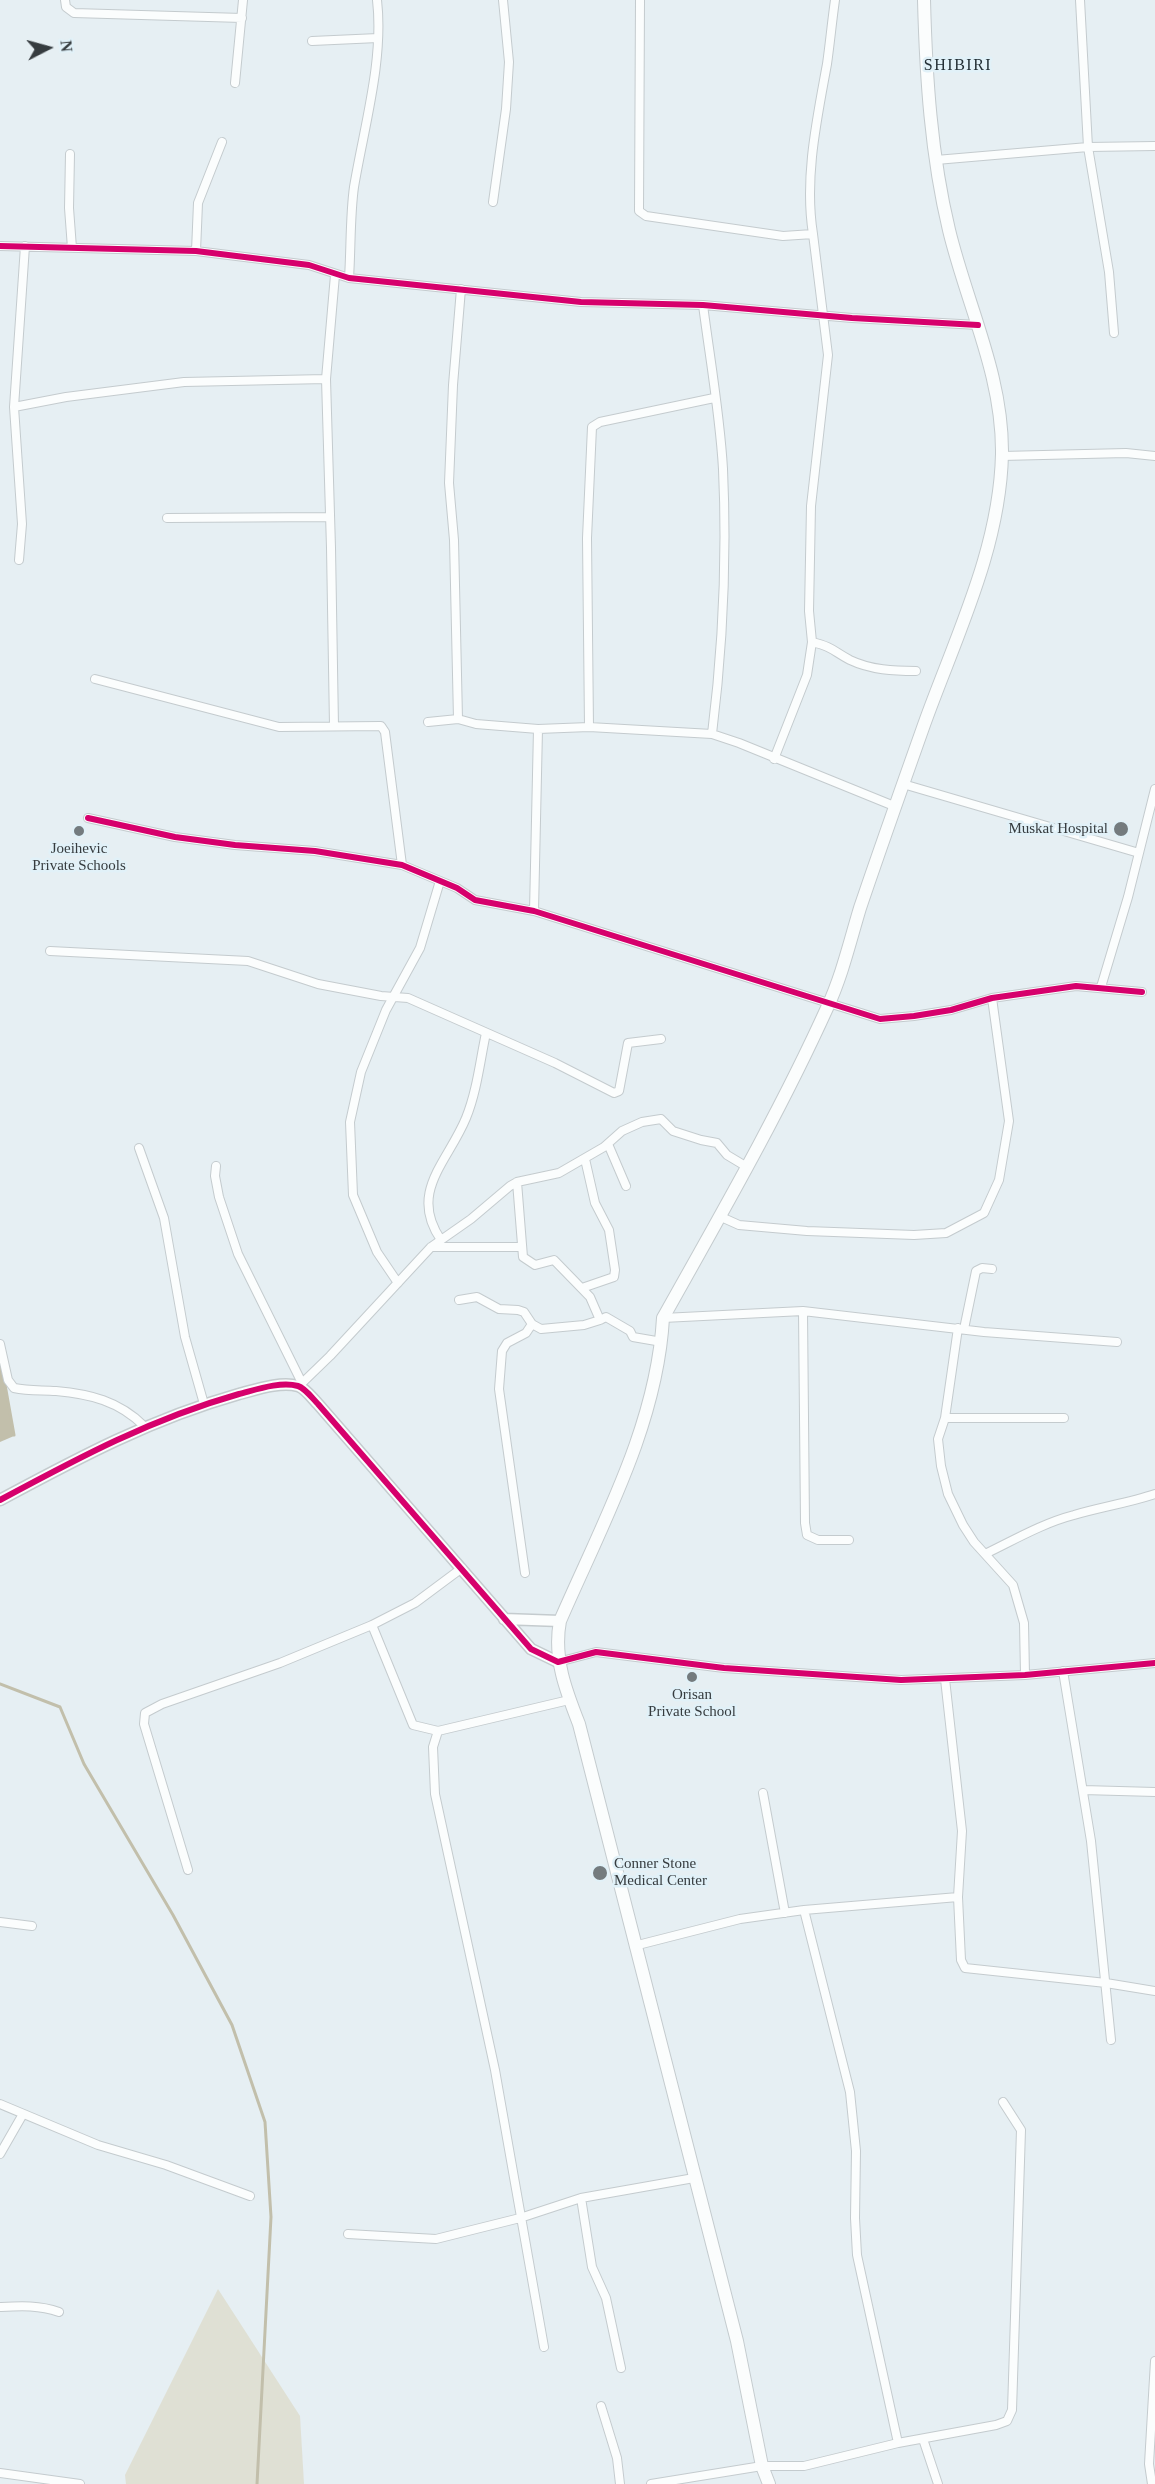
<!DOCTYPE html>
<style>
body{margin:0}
#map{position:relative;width:1155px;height:2484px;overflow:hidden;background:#e6eff3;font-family:"Times New Roman",serif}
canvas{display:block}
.north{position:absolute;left:18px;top:18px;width:60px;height:60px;-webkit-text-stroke:4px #e1f1f8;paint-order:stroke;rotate:84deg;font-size:16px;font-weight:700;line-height:24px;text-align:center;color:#363c3f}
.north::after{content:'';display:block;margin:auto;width:21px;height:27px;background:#363c3f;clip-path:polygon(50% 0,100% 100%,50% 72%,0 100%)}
</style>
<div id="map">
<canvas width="1155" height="2484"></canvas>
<div class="north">N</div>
</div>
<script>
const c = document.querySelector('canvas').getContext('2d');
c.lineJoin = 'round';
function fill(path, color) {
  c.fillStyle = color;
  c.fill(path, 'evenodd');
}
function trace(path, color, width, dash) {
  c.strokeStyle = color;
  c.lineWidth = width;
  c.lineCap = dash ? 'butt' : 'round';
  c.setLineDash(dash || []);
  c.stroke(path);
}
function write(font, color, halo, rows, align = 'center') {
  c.font = font + ' "Times New Roman",serif';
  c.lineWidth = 5;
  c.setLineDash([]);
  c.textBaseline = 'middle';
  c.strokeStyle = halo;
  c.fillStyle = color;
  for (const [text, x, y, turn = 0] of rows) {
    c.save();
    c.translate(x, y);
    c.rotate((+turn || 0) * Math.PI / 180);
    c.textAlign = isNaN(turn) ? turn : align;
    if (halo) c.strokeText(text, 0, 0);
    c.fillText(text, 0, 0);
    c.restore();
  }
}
fill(new Path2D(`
 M218 2289 300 2416 304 2484H126L125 2475Z`), '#dfe0d4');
fill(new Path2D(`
 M0 1354 14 1436 0 1442Z`), '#c2bfab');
trace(new Path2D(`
 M4 1379 14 1435
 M0 1684 60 1707 84 1764 173 1915 232 2025 265 2122 271 2217 257 2484`), '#c2bfab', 3);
const minor = new Path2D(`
 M65 0 66 7 74 13 242 18
 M640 0 639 211 646 216 783 236 813 234C804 178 817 119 827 64 830 43 832 21 835 0
 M1080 0 1088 147 1109 272 1114 333
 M312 41 378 38
 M235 83 243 0
 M70 154 69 208 72 248
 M936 160 1088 147 1155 146
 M493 202 506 109 509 62 503 0
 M0 246 196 251 309 265 349 278 581 302 703 305 852 318 978 325
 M196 251 198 203 222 142
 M349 278C351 248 350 216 354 187 364 127 384 60 377 0
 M703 305C710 359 720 415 723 469 727 558 723 646 712 734
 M14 407 66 397 184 382 326 379
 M1002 456 1126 453 1155 456
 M167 518 330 517
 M19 560 22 524 14 407 25 246
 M812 642C833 647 833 651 850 660 871 670 894 671 916 671
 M95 679 279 727 381 726 385 732 402 865
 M458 719 454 540 449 483 453 385 461 289
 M428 722 458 719 476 724 538 729 589 727 712 734 739 743 894 806
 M334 726 331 548 326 379 335 275
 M589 727 587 538 592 427 600 422 714 398
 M774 759 807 675 812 642 809 611 811 506 828 355 813 234
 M903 784 1139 853
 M88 818 175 837 235 845 315 851 402 865 457 888 475 900 534 911 880 1019 914 1016 951 1010 992 998 1076 986 1142 992
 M534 911 538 729
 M50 951 248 961 318 984 381 996 408 998 555 1063 614 1093 619 1091 628 1043 661 1039
 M1101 987 1128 897 1155 789
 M608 1144 626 1186
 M139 1148 164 1218 185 1337 204 1404
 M216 1166 215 1176 219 1197 238 1254 302 1383
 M517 1182 523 1257 535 1265 554 1260 590 1297 600 1320 606 1317 630 1331 633 1337 662 1342
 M719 1216 739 1225 807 1231 914 1235 946 1233 984 1213 999 1180 1009 1121 992 998
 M441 1240C408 1192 448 1162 466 1118 477 1091 480 1061 486 1033
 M431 1247H521
 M398 1283 377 1252 353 1195 350 1122 361 1072 386 1010 420 948 440 881
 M582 1288 614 1277 615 1270 609 1230 595 1203 585 1159
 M459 1300 477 1297 499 1309 518 1310 524 1312 532 1324 541 1329 584 1325 600 1320
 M803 1311 805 1523 807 1535 818 1540H849
 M663 1318 803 1311 984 1332 1117 1342
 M958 1328 945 1418 938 1439 941 1466 948 1494 963 1525 974 1542 1013 1585 1024 1623 1025 1675
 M964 1329 976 1271 982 1268 992 1269
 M0 1344 8 1380 14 1388C28 1391 41 1390 56 1391 90 1394 119 1401 144 1426
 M299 1386 330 1356 431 1247 471 1219 510 1186 517 1182 559 1173 604 1147 622 1131 642 1122 661 1119 673 1131 701 1140 717 1143 727 1155 747 1167
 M945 1418H1064
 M985 1554C1014 1540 1043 1523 1074 1515 1101 1507 1128 1503 1155 1494
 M525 1573 499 1389 502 1351 507 1343 526 1333 532 1324
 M372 1625 413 1725 438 1731
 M558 1662 596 1652 724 1668 901 1680 1025 1675 1155 1663
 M1063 1671 1091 1841 1111 2040
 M945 1679 962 1831 958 1897 961 1960 965 1968 1106 1983 1155 1991
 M1083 1790 1155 1792
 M763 1793 785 1913
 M188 1870 144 1724 145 1713 162 1704 280 1663 372 1625 415 1603 462 1568
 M804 1910 850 2092 856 2151 855 2218 857 2255 898 2443
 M0 1922 32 1926
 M634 1946 740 1919 804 1910 958 1897
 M0 2104 98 2145 166 2165 250 2196
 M0 2154 23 2114
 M581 2198 592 2267 606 2298 621 2368
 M348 2234 436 2239 520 2218 581 2198 694 2178
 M0 2307C21 2306 39 2305 59 2312
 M544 2347 495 2070 435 1794 433 1747 438 1731 569 1700
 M601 2406 617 2458 620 2484
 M923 2439 938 2484
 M0 2473 80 2484
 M651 2484 762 2466H804L898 2443 996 2425 1007 2421 1012 2410 1021 2130 1003 2102
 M1152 2484 1149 2464 1155 2361`);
const tertiary = new Path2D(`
 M0 1500C80 1457 151 1419 239 1394 255 1390 280 1381 298 1386 305 1388 313 1399 318 1404L531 1649 558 1662
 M504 1619 560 1621`);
const secondary = new Path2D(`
 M769 2484 762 2466 737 2341 579 1724C566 1691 553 1658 560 1621 602 1524 657 1425 663 1318 720 1216 779 1114 827 1008 842 976 850 941 860 908 881 846 903 784 925 722 956 636 1000 548 1002 454 1003 375 967 305 949 230 931 155 926 77 924 0`);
trace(minor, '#c4cbce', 10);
trace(tertiary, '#c4cbce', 13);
trace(secondary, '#c4cbce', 14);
trace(minor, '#fbfdfd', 8);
trace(tertiary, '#fbfdfd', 10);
trace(secondary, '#fbfdfd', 12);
trace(new Path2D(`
 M0 246 196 251 309 265 349 278 581 302 703 305 852 318 978 325
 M88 818 175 837 235 845 315 851 402 865 457 888 475 900 534 911 880 1019 914 1016 951 1010 992 998 1076 986 1142 992
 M0 1500C80 1457 151 1419 239 1394 255 1390 280 1381 298 1386 305 1388 313 1399 318 1404L531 1649 558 1662 596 1652 724 1668 901 1680 1025 1675 1155 1663`), '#d6006c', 6);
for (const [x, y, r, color] of [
 [1121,829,8,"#747b7e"],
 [79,831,6,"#747b7e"],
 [692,1677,6,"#747b7e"],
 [600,1873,8,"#747b7e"]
]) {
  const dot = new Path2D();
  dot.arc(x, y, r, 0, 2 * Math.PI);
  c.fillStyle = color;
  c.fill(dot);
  trace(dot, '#e1f1f8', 2);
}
write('15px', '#363c3f', '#e1f1f8', [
 ["Muskat Hospital",1108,829,"right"],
 ["Joeihevic",79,849],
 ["Private Schools",79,866],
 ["Orisan",692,1695],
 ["Private School",692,1712],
 ["Conner Stone",614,1864,"left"],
 ["Medical Center",614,1881,"left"]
]);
c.letterSpacing = '1.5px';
write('16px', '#222e34', '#e1f1f8', [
 ["SHIBIRI",958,66]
]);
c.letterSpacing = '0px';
</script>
